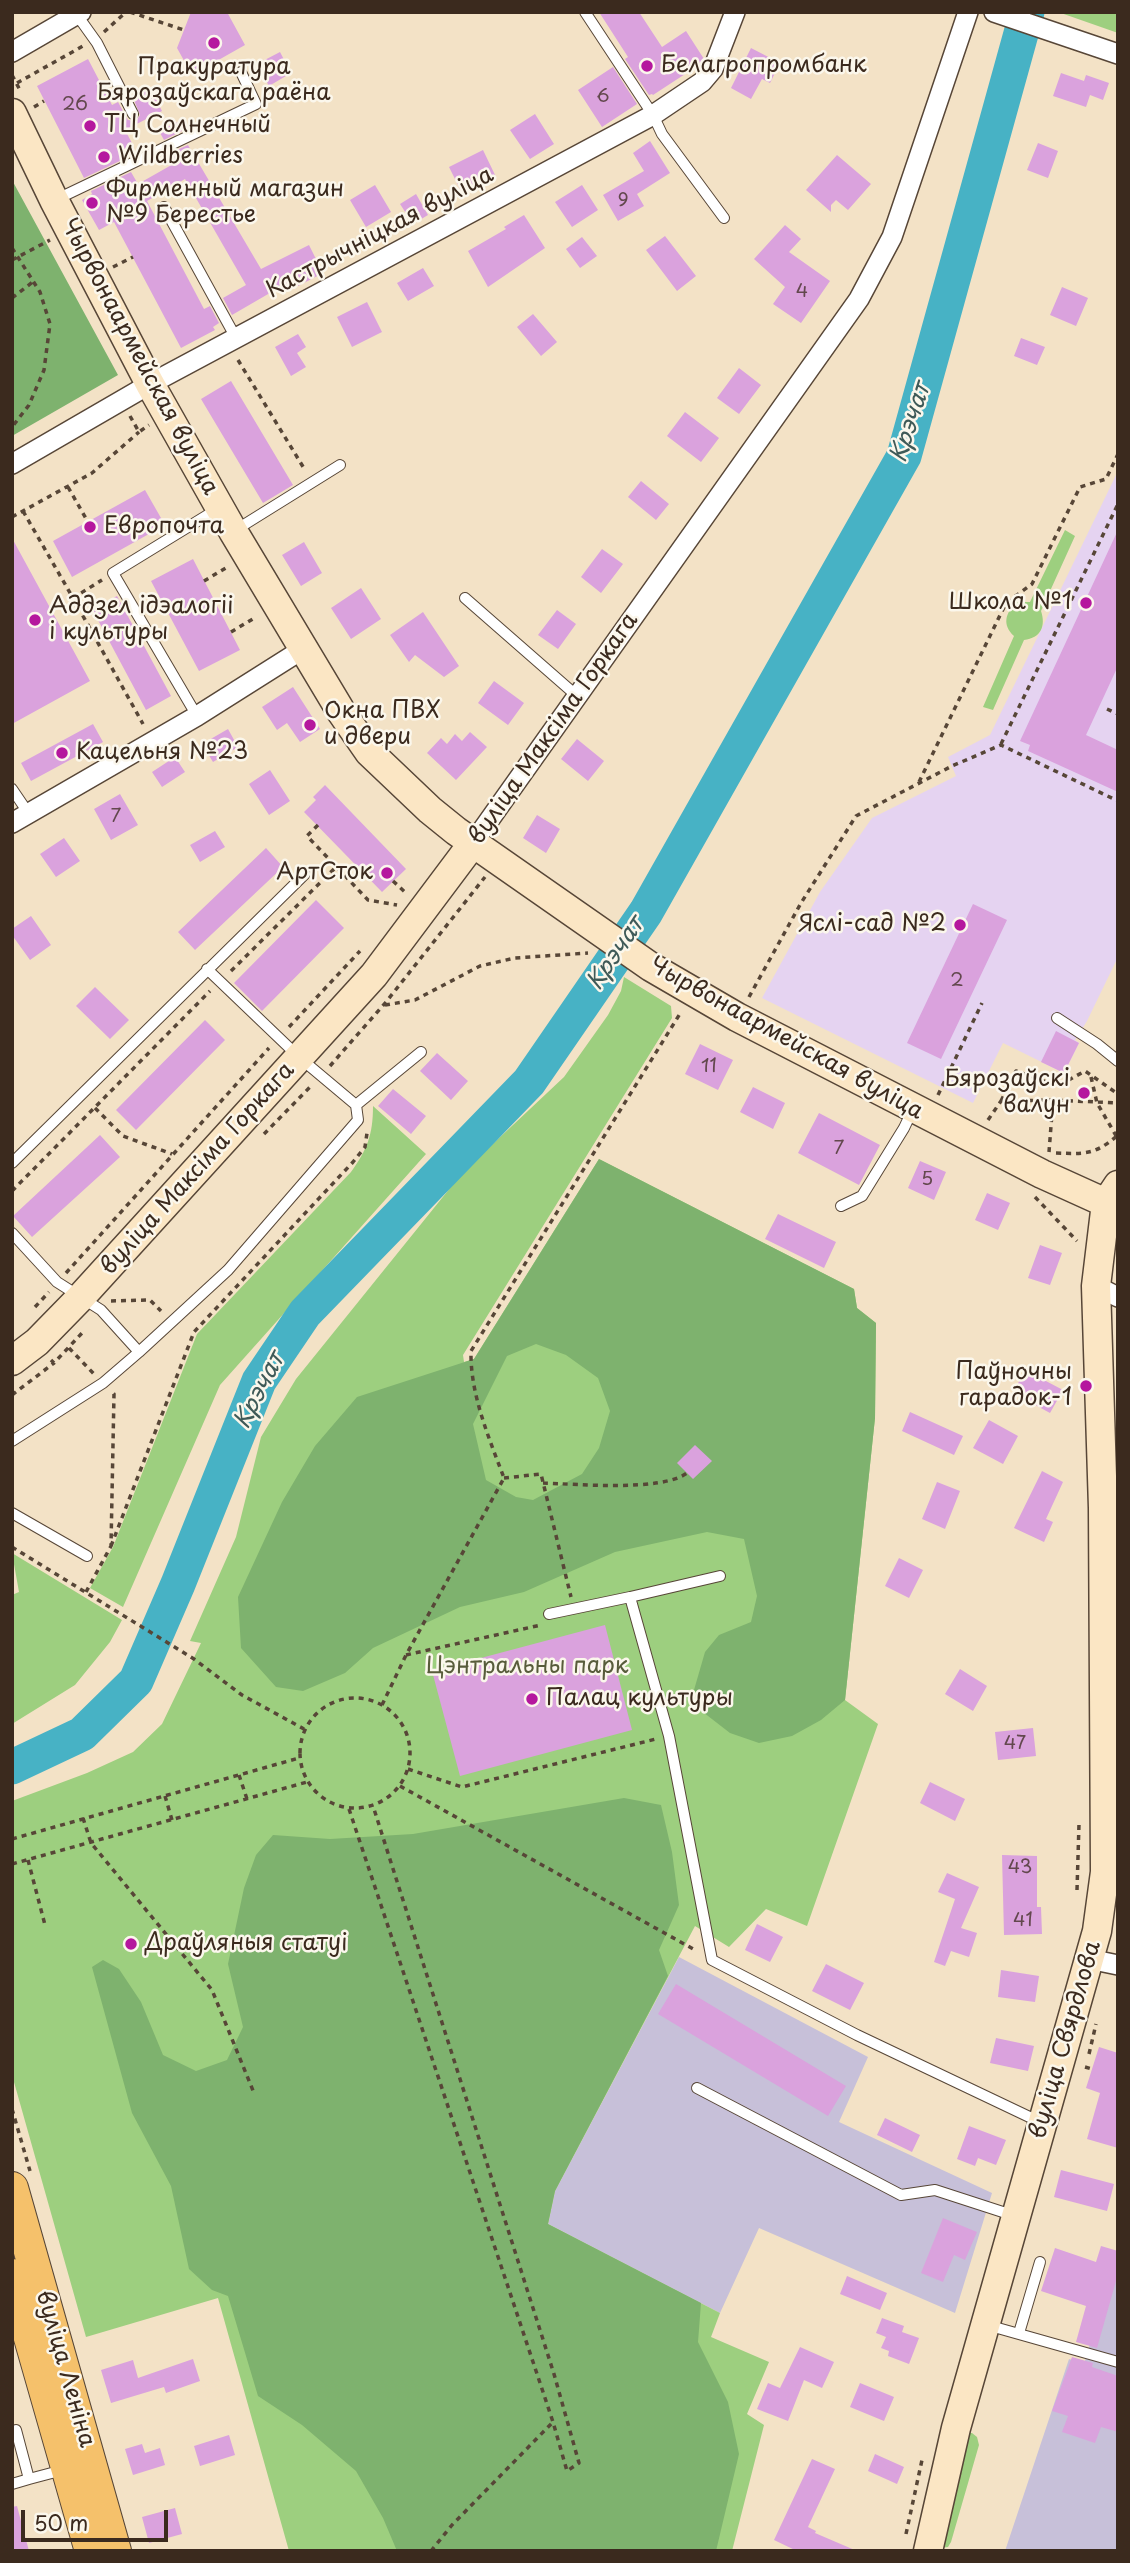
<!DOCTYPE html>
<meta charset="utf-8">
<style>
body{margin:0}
#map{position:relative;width:1130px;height:2563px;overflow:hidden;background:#f3e2c6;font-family:"Playpen Sans",sans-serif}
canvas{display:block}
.frame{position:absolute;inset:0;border:14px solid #3b2a1e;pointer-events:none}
.scale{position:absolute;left:21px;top:2510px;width:147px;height:32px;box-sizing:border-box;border:4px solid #3b2a1e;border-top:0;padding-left:9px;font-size:21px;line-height:24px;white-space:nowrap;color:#3b2a1e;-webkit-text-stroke:5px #fbf7ec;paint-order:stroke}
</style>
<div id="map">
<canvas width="1130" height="2563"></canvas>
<div class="frame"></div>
<div class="scale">50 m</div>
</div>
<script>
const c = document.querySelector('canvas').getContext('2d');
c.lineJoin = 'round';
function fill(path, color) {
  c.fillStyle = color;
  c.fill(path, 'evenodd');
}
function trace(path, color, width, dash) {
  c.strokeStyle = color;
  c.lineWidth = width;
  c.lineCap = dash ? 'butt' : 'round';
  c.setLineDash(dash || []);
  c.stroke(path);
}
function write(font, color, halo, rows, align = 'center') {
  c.font = font + ' "Playpen Sans",sans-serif';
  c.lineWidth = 5;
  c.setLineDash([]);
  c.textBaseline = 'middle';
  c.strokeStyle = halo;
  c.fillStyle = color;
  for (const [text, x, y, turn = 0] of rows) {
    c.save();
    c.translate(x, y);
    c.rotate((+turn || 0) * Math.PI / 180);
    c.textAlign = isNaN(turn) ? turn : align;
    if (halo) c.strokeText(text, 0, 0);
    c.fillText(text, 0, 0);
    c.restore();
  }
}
fill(new Path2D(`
 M1118 471V957L1087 1021 1075 1040 1079 1043 1064 1073 1003 1043 973 1103 762 998 820 892 872 818 956 776 948 757 990 735Z`), '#e5d3f1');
fill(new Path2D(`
 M679 1957 868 2057 839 2122 992 2193 955 2313 759 2228 720 2313 548 2224 555 2191Z
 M1118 2251V2551H1005L1069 2359 1084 2364Z`), '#c7c0d9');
fill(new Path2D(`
 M1058 12H1118V33Z
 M1065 530 1075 536 1041 611C1046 626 1041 638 1024 640L993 710 983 707 1014 636C1002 625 1005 613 1017 602H1030Z
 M624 977 671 1006 672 1018 463 1355 464 1362 474 1359 599 1159 854 1289 857 1308 876 1323 875 1418 845 1700 878 1724 807 1926 766 1909 729 1947 695 1926 555 2191 548 2224 720 2313 711 2337 769 2362 747 2414 764 2425 732 2551H289L218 2298 86 2337 12 2075V1801L87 1773 133 1752 162 1724 201 1643 190 1641 236 1537 261 1437 296 1379 463 1172 564 1077 608 1015 621 991Z
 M373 1106 426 1154 220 1385 123 1607 90 1588 113 1547 197 1334 351 1172C367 1150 373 1135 373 1106Z
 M12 1553 122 1620 110 1642 75 1685 12 1724V1595L19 1592Z
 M966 2433H972L977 2437 979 2445 951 2542 948 2547 940 2548Z`), '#9dcf7f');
fill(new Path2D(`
 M12 180 118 375 12 436Z
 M599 1159 854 1289 857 1308 876 1323 875 1418 845 1700 821 1720 792 1736 759 1743 730 1733 699 1709 694 1690 705 1652 719 1635 751 1622 757 1596 744 1539 707 1532 615 1552 524 1592 460 1607 373 1648 345 1673 303 1691 276 1687 241 1648 238 1597 282 1502 315 1446 357 1397 474 1359ZM536 1344 566 1355 598 1378 610 1411 599 1448 582 1474 533 1500 516 1497 486 1480 473 1424 507 1356Z
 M624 1798 661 1805 672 1852 679 1905 659 1950 668 1976 555 2191 548 2224 701 2303 698 2342 728 2402 739 2454 716 2551H397L383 2518 356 2471 302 2425 258 2396 228 2296 212 2290 189 2269 171 2186 132 2113 92 1967 103 1960 119 1969 141 2002 163 2055 196 2071 227 2060 243 2027 228 1964 244 1888 256 1855 273 1835 330 1839 413 1834Z`), '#7eb26e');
trace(new Path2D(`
 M12 1767 82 1734 136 1681 178 1584 259 1381 305 1313 529 1082 646 912 904 456 1027 12`), '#47b2c5', 35);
fill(new Path2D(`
 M191 12H227L245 45 192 75 177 48Z
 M599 12H639L662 47 686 31 704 59 702 63 653 95 652 94 649 95 625 59 628 57Z
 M751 48 780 63 770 83 762 79 751 99 731 88Z
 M280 52 291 73 269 86 257 64Z
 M88 59 112 105 118 102 128 120 136 121 140 115 132 95 149 86 162 111 125 130 133 145 120 151 124 159 84 178 37 86Z
 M613 67 637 104 602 127 578 90Z
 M1061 73 1084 81 1086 75 1109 83 1103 100 1090 95 1086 107 1053 96Z
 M535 114 554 144 530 159 510 130Z
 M177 122 182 131 164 140 159 131Z
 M650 141 670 173 637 194 644 206 618 221 603 195 644 171 633 153Z
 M1038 143 1058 151 1048 178 1027 170Z
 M188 145 261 269 309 245 323 273 298 286 294 279 232 315 223 298 246 285 185 179 147 201 204 309 210 306 219 323 213 327 215 330 181 348 114 222 99 230 82 200 92 194 91 191 131 172 138 184 175 163 170 153Z
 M483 150 496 177 462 193 449 167Z
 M837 155 871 184 848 210 836 200 831 205V212L806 190Z
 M375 185 391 212 366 227 350 200Z
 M582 185 598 210 572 227 555 202Z
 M416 194 428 215 413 224 400 204Z
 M524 215 545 248 488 287 468 251 506 229 504 227Z
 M785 225 801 239 789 252 830 281 801 323 773 304 785 287 754 259Z
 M665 236 696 276 677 291 646 250Z
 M582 237 597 256 580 268 566 249Z
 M423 268 434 286 408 301 397 283Z
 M1062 287 1088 298 1076 326 1050 315Z
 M367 302 382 332 352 347 337 317Z
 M533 314 557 342 541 356 517 327Z
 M298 334 306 347 297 353 306 367 291 376 275 347Z
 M1021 338 1045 347 1037 365 1014 356Z
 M739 368 761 385 739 414 717 398Z
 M231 381 293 485 263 503 201 399Z
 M685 412 719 438 701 462 667 436Z
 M641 481 669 504 656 520 628 497Z
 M145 490 165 525 72 577 53 541Z
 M1118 530V666L1086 735 1118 750V792L1028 751 1030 745 1020 741Z
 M12 538 90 681 12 724Z
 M304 542 322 573 301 586 282 555Z
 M602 549 623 564 601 593 581 577Z
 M193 559 240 650 199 671 151 581Z
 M361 588 381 619 351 639 331 608Z
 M117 596 171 696 146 710 92 609Z
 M557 610 576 624 558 649 538 635Z
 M423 612 459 666 444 677 415 655 409 662 390 635Z
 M494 681 524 703 508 725 478 703Z
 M293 687 320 729 300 742 287 723 277 730 262 707Z
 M93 724 103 742 31 781 21 763Z
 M228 729 238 747 213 762 202 744Z
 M470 732 487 747 456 780 427 753 441 738 447 744 455 734 462 741Z
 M577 739 604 761 588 781 561 759Z
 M175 757 185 772 162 787 152 772Z
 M270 770 290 801 269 815 249 784Z
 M325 785 406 869 382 892 304 812 316 800 313 797Z
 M120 794 138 825 111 840 94 809Z
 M537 815 560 829 546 853 523 838Z
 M215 831 225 847 200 862 190 845Z
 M64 838 80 861 56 877 40 854Z
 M266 848 283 867 195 950 178 932Z
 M316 900 344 928 262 1011 234 983Z
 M973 904 1007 920 941 1059 907 1043Z
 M31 916 51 945 30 960 12 935V929Z
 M95 987 129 1020 110 1039 76 1006Z
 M205 1020 225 1040 136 1130 116 1110Z
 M1056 1031 1079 1043 1064 1073 1041 1062Z
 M700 1044 733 1060 718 1090 685 1074Z
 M437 1053 468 1081 451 1100 420 1071Z
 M753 1087 785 1103 773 1129 740 1112Z
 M393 1089 426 1116 411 1134 378 1106Z
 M819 1113 880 1145 859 1185 798 1153Z
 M100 1135 120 1157 32 1237 13 1216Z
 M920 1161 946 1172 934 1200 908 1188Z
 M987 1193 1010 1203 998 1230 975 1220Z
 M778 1214 836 1242 824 1268 765 1239Z
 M1040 1245 1062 1253 1050 1285 1028 1278Z
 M1025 1370 1063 1390 1050 1413 1013 1393Z
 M910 1412 963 1436 954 1455 902 1431Z
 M989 1420 1018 1436 1003 1464 973 1448Z
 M695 1445 712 1461 693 1479 677 1463Z
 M1042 1471 1063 1482 1046 1519 1053 1522 1044 1542 1014 1528Z
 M937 1482 960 1491 945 1529 922 1519Z
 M899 1558 923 1570 909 1598 885 1586Z
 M605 1625 632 1730 460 1776 432 1671Z
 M960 1669 987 1686 973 1711 945 1694Z
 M1033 1728 1036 1756 998 1760 995 1732Z
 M930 1782 965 1799 955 1821 920 1803Z
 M1002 1855 1037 1856V1907H1041L1042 1934 1004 1935Z
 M947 1873 979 1887 961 1928 977 1933 969 1957 951 1951 945 1966 934 1962 955 1899 938 1892Z
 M757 1924 783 1937 770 1962 745 1950Z
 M826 1964 864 1983 850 2010 812 1991Z
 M1001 1970 1039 1976 1035 2002 998 1997Z
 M676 1984 846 2086 828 2116 658 2014Z
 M996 2038 1034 2046 1028 2071 990 2063Z
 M1099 2047 1118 2053V2148L1087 2139 1100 2093 1086 2088Z
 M885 2118 920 2135 912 2152 877 2135Z
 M969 2126 1006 2140 996 2165 978 2158 975 2166 957 2159Z
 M1061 2170 1114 2184 1107 2211 1054 2197Z
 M943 2218 977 2232 965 2260 954 2255 943 2282 921 2273Z
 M1101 2246 1118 2251V2274L1097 2348 1076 2342 1086 2306 1041 2291 1055 2248 1096 2262Z
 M847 2276 887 2293 880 2310 840 2294Z
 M882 2318 904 2326 902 2332 919 2338 909 2364 888 2356 889 2351 881 2348 886 2337 876 2333Z
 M800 2347 834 2362 822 2388 804 2380 788 2421 757 2409 768 2383 780 2388Z
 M1072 2357 1093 2363 1092 2367 1118 2376V2432L1101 2427 1095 2443 1062 2432 1068 2416 1052 2411Z
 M193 2359 200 2381 166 2393 164 2387 111 2403 101 2370 133 2360 138 2378Z
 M860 2383 894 2397 884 2421 850 2407Z
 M229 2435 235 2455 200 2466 194 2446Z
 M142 2444 145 2453 160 2448 165 2465 133 2475 125 2449Z
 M875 2454 904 2467 897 2484 868 2471Z
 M812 2459 835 2469 808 2527 816 2531 815 2533 857 2551H797L774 2540Z
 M17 2506 29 2551H12V2507Z
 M175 2508 182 2534 149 2543 142 2517Z`), '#daa2dd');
const lane = new Path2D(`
 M585 12 653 115 662 134 724 218
 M77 15 97 43 133 114
 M55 200 256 104 241 72
 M164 207 236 338
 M234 531 340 465
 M465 598 577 696
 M197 716 113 573 219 508
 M12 789 29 814
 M1057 1018 1097 1044 1118 1061
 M356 1105 421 1052
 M12 1163 305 874
 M841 1206 862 1196 904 1128 913 1109
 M12 1233 57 1282 101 1310 139 1352 103 1383 12 1441
 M139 1352 228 1270 358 1120 356 1105 300 1058 207 969
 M12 1513 87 1556
 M630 1597 720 1576
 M549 1614 630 1597 669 1736 712 1960 857 2035 1040 2122
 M697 2088 901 2195 935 2190 1012 2215
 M987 2325 1118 2362
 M1019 2333 1040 2262
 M12 2431 16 2430 29 2479 63 2470
 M12 2484 29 2479`);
const street = new Path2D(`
 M994 12 1118 54
 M12 52 81 12
 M12 464 150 384 653 115 702 82 713 69 735 12
 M12 823 197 716 303 649
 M473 843 859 299 892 237 968 12
 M1096 1286 1118 1297
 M1089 1959 1118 1965`);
const secondary = new Path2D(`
 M12 113 54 200 150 384 233 531 342 713 369 752 430 810 456 831 651 967 737 1017 1042 1174 1106 1203
 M12 1361 37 1342 80 1298 374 975 473 843
 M928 2551 956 2428 1097 1931 1105 1872 1103 1508 1096 1286 1106 1203 1118 1185`);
const primary = new Path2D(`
 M12 2188 115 2551
 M12 2275 91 2551`);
trace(lane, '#574637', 12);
trace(street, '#574637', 22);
trace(secondary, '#574637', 31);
trace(primary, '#574637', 34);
trace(new Path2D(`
 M130 12 184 30
 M104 32 126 12
 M12 75 21 92
 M17 83 83 46
 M34 107 44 101
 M12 248 40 292 50 324 44 370 29 405 12 427
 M12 260 50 240
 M113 267 133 257
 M12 298 34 281
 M238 360 305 470
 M130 416 139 432 149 425
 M68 487 88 522
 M23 511 73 598 102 580
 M12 517 92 473 139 432
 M204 581 229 566
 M73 598 143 724
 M231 632 256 617
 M1107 709 1118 714
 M1001 744 1118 504
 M919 782 1006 603 1032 584 1080 487 1106 479 1118 454
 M318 825 307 836 368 900 397 905
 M346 877 357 866
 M393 881 406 893
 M231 971 336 867
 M749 997 801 903 856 816 952 766 1001 745 1118 801
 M385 1005 415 1000 480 966 515 958 588 953
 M289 1027 360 951
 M330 1066 386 1002 485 877
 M1091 1077 1097 1103 1118 1139
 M938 1095 982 1003
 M1001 1101 1016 1071 1058 1086 1085 1071 1118 1094
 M95 1108 123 1136 172 1154
 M988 1120 1001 1101 1053 1100 1118 1103
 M264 1134 313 1084
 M1049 1152 1053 1100
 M1056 1153C1085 1154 1095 1155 1118 1135
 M12 1191 210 991
 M1035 1197 1077 1241
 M66 1273 269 1048
 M111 1301 150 1300 161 1311
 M35 1307 49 1292
 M69 1348 94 1374
 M51 1360 54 1363 82 1333
 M12 1395 54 1363
 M504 1478 541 1474 571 1597
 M543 1483C577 1484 661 1492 687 1473
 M111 1546 194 1332 353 1162 365 1147 367 1133
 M12 1547 194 1659 242 1695 304 1729
 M86 1592 111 1546 114 1394 112 1392
 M406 1655 541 1625
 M300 1753a55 55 0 1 1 110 0a55 55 0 1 1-110 0Z
 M382 1705 406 1655 504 1478C489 1438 470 1394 471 1351L681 1012
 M408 1769 462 1787 656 1739
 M239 1775 247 1799
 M400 1786 695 1950
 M165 1796 172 1820
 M349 1809 553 2422 567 2471 579 2463 554 2374 373 1806
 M83 1818 91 1843 212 1990 254 2093
 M12 1839 299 1758
 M28 1860 45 1925
 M12 1864 307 1782
 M1077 1890 1079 1824
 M1089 2054 1096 2024
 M1085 2067 1092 2069
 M12 2109 30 2171
 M906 2534 922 2460
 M431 2551 452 2525 553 2422`), '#574637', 3.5, [5, 5]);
trace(lane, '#fff', 10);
trace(street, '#fff', 19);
trace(secondary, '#fbe6c4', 28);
trace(primary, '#f5c16b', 32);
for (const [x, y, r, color] of [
 [214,43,7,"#b5179e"],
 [647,66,7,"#b5179e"],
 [90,126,7,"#b5179e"],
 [104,157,7,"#b5179e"],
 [92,203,7,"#b5179e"],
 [90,527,7,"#b5179e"],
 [1086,603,7,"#b5179e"],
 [35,620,7,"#b5179e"],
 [310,725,7,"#b5179e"],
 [62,753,7,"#b5179e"],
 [387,873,7,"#b5179e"],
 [960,925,7,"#b5179e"],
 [1084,1093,7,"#b5179e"],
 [1086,1386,7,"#b5179e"],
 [532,1699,7,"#b5179e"],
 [131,1944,7,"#b5179e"]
]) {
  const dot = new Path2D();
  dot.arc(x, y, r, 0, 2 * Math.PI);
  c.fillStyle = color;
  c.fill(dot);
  trace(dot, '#fbf7ec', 2.5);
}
write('19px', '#63484e', null, [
 ["6",603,97],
 ["26",75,105],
 ["9",623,201],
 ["4",802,292],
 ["7",116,817],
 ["2",957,981],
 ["11",709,1067],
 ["7",839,1149],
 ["5",927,1180],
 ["47",1015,1744],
 ["43",1020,1868],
 ["41",1023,1921]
]);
write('23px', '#3b2a1e', '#fbf7ec', [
 ["Белагропромбанк",661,66],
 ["Пракуратура",214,68,"center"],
 ["Бярозаўскага раёна",214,94,"center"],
 ["ТЦ Солнечный",104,126],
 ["Wildberries",118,157],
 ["Фирменный магазин",106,190],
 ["№9 Берестье",106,216],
 ["Европочта",104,527],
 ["Школа №1",1072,603,"right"],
 ["Аддзел ідэалогіі",49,607],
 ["і культуры",49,633],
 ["Окна ПВХ",324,712],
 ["и двери",324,738],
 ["Кацельня №23",76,753],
 ["АртСток",373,873,"right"],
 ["Яслі-сад №2",946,925,"right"],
 ["Бярозаўскі",1070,1080,"right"],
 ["валун",1070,1106,"right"],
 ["Паўночны",1072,1373,"right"],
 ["гарадок-1",1072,1399,"right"],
 ["Палац культуры",546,1699],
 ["Драўляныя статуі",145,1944]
], 'left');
write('23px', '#3b2a1e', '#fbf7ec', [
 ["Кастрычніцкая вуліца",380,233,-28],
 ["Чырвонаармейская вуліца",139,357,62],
 ["вуліца Максіма Горкага",554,729,-55],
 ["Чырвонаармейская вуліца",786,1039,29],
 ["вуліца Максіма Горкага",198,1169,-48],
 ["вуліца Свярдлова",1066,2040,-74],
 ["вуліца Леніна",65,2369,74]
]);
write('23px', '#585c3b', '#fbf7ec', [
 ["Цэнтральны парк",527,1667]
]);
write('italic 24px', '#3f5a58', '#fbf7ec', [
 ["Крэчат",911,423,-72],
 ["Крэчат",616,954,-56],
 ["Крэчат",260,1391,-63]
]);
</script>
